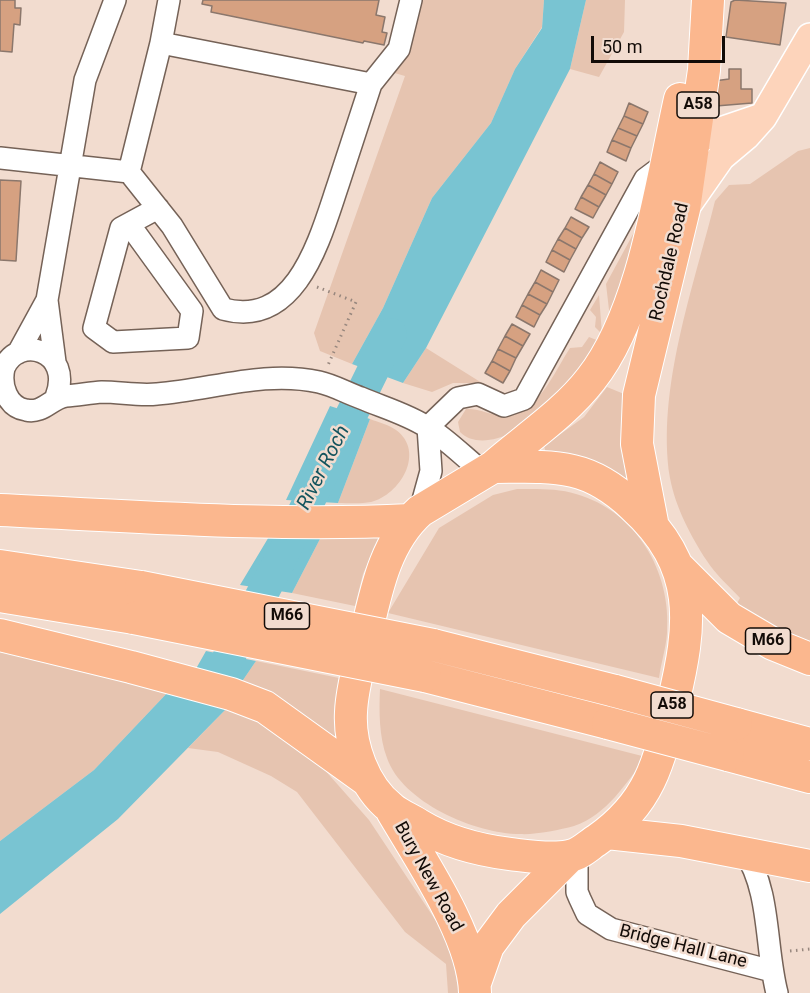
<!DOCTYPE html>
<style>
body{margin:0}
#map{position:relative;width:810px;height:993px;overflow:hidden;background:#f2dccf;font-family:Roboto,sans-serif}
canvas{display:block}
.scale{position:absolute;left:591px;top:36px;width:134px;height:27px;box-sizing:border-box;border:3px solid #120b07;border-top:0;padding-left:8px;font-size:18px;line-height:21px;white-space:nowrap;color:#120b07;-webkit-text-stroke:4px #f2dccf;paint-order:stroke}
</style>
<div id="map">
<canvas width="810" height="993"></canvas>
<div class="scale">50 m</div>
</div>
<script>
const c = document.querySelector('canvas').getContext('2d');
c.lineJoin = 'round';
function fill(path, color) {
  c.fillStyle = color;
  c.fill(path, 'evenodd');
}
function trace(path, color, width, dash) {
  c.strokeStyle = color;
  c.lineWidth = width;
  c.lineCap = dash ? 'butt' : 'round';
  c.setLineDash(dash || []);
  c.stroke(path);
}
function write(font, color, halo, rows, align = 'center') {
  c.font = font + ' Roboto,sans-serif';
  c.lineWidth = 5;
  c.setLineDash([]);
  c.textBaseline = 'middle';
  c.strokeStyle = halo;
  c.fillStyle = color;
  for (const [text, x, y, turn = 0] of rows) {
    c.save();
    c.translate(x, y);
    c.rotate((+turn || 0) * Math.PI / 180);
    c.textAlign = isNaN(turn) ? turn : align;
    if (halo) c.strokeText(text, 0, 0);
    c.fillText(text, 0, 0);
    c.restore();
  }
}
fill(new Path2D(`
 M418 0H544L542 27 515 69 491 123 432 198 383 308 352 364 320 351 314 333 405 76 391 72Z
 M586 0H625L624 32 599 77 570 69Z
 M810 148V644L768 626 736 605 740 598C729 586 715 574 707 561 691 537 675 506 670 478 656 390 694 286 715 201L729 185 750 184 798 151Z
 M652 199 611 327 606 284Z
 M599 295 602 334 595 327 596 317 590 310Z
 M589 337 604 343 591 368 510 433C496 441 472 445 460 432L458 422 466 409C479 408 490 415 503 416 537 416 554 372 570 348L582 347Z
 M426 348 482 383H453L432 392 403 383Z
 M607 387 624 394 622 435 627 480 605 468 546 453 544 446 584 417Z
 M370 419C378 422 389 425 396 430 426 452 400 495 371 502 361 504 348 503 338 503Z
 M517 489C536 489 557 488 576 494 636 511 672 572 667 633 666 648 661 663 659 678L388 613 439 528 493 495Z
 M380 536 363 574 355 606 292 593 321 537 349 538Z
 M0 651 169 691 94 770 0 841Z
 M256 661 339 678 336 700 335 743C306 716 277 700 241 683Z
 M380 689 646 757C626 783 607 815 574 826 559 830 535 835 520 834 475 834 402 802 387 758 379 737 379 711 380 689Z
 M229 706 300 742 369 820 440 927 452 956 459 993H448L446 964 405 932 297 792 271 776 218 752 188 748Z`), '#e6c4b0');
fill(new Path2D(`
 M544 0H586L570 69 426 348 403 383 352 364 383 308 432 198 491 123 515 69 542 28Z
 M330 406 370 419 338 503 286 500Z
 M270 535 321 537 292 593 240 585Z
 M206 651 256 661 241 683 193 674Z
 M169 691 229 706 118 819 0 914V841L94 770Z`), '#79c4d2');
trace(new Path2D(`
 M203 689 223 668 279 562 391 334`), '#79c4d2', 32);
const building = new Path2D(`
 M0 0H15V8H21L20 25 14 24 12 52 0 51Z
 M203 0H379L376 15 385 17 382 32 387 33 384 45 364 41 363 43 211 12 212 6 202 4Z
 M735 0 786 3 780 45 726 37 731 2Z
 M729 69H741V89H752V103L716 106 714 81 729 79Z
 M629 103 648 112 643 124 624 116Z
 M624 116 643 124 637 136 618 128Z
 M618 128 637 136 631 148 612 140Z
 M612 140 631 148 626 161 607 152Z
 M600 162 618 172 612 184 594 174Z
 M594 174 612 184 606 195 588 185Z
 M0 180 21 181 16 261 0 260Z
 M588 185 606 195 599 207 581 197Z
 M581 197 599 207 593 218 575 209Z
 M571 217 589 227 582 238 565 228Z
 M565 228 582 238 576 249 558 239Z
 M558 239 576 249 570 260 552 250Z
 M552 250 570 260 564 272 546 262Z
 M541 270 559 280 553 292 535 282Z
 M535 282 553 292 547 304 528 294Z
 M528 294 547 304 540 315 522 305Z
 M522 305 540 315 534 327 516 317Z
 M512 324 530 334 523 346 505 336Z
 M505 336 523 346 516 358 498 349Z
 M498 349 516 358 510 371 492 361Z
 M492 361 510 371 503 383 485 373Z`);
fill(building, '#d6a181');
trace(building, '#8b776c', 1.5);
const minor = new Path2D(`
 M161 43 169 0
 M371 84 399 49 411 0
 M0 158 129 172 161 43 371 84C360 118 349 152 338 185 320 238 297 329 223 309L172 226 129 172
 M129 224 192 311 188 338 113 342 94 328 121 228 158 208
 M18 353 47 300
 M55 362 47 300 85 80 115 0
 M56 397C74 350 18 334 4 368 0 385 7 407 26 410 43 414 51 398 66 396 78 395 90 393 102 392 120 392 139 396 157 394 211 390 264 370 319 382 333 385 347 393 361 398 382 407 407 414 427 427 447 439 465 458 484 473
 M428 427 458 398 478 394 504 406 524 399 645 179 665 164
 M420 511 431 471 428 427
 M744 851C771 891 765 947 777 993
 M577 854V892L580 899 587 914 611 929 772 971`);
const major = new Path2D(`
 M680 153 703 137 759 118
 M686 207 721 157 746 136 763 117 810 37`);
const highway = new Path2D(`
 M493 467C519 467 547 465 573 471 595 476 617 491 633 506 699 566 692 624 673 703 659 763 650 803 597 840 589 845 579 855 569 856 551 860 528 856 510 854 477 850 447 842 419 825 410 819 399 815 391 808 364 787 349 745 351 712 352 688 359 666 364 643 375 597 383 544 420 511Z
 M493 467C525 439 565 413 591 379 644 312 661 183 680 99
 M0 510C134 516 276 527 410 520
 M652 522 637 444 639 395 684 209 704 70 708 0
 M0 566 141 587
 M678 567 729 618 773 644 810 659
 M0 596 134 618
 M0 635 131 667 231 694 265 707 368 781
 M433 645 615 691
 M425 676 608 723
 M736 724 810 744
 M728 755 810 777
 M392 811C420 859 474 937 475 993
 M607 833 681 841 810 866
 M475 983 488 946 511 915 569 857`);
trace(minor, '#756257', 24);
trace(major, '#fff', 30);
trace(highway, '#fff', 34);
trace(new Path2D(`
 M317 287 356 302 328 365
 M790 951 810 949`), '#97877e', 3, [1.5, 4.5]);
trace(minor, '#fff', 21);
trace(major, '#fdd4bb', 27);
trace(highway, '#fbb78e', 32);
const highwayBridge = new Path2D(`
 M141 587 433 645
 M134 618 425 676
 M615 691 736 724
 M608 723 728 755`);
trace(highwayBridge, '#fff', 34, []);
trace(highwayBridge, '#fbb78e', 32);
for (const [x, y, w] of [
 [698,105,42],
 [287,616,45],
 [768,641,45],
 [672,705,42]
]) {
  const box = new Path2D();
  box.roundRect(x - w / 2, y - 13, w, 26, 4.5);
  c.fillStyle = '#f2dccf';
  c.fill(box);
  trace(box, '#120b07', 1.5);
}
write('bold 16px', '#120b07', null, [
 ["A58",698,105],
 ["M66",287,616],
 ["M66",768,641],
 ["A58",672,705]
]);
write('18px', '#120b07', '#f2dccf', [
 ["Rochdale Road",670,262,-77],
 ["Bury New Road",428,877,61],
 ["Bridge Hall Lane",683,947,14]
]);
write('italic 20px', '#13545e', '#f2dccf', [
 ["River Roch",324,468,-63]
]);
</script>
